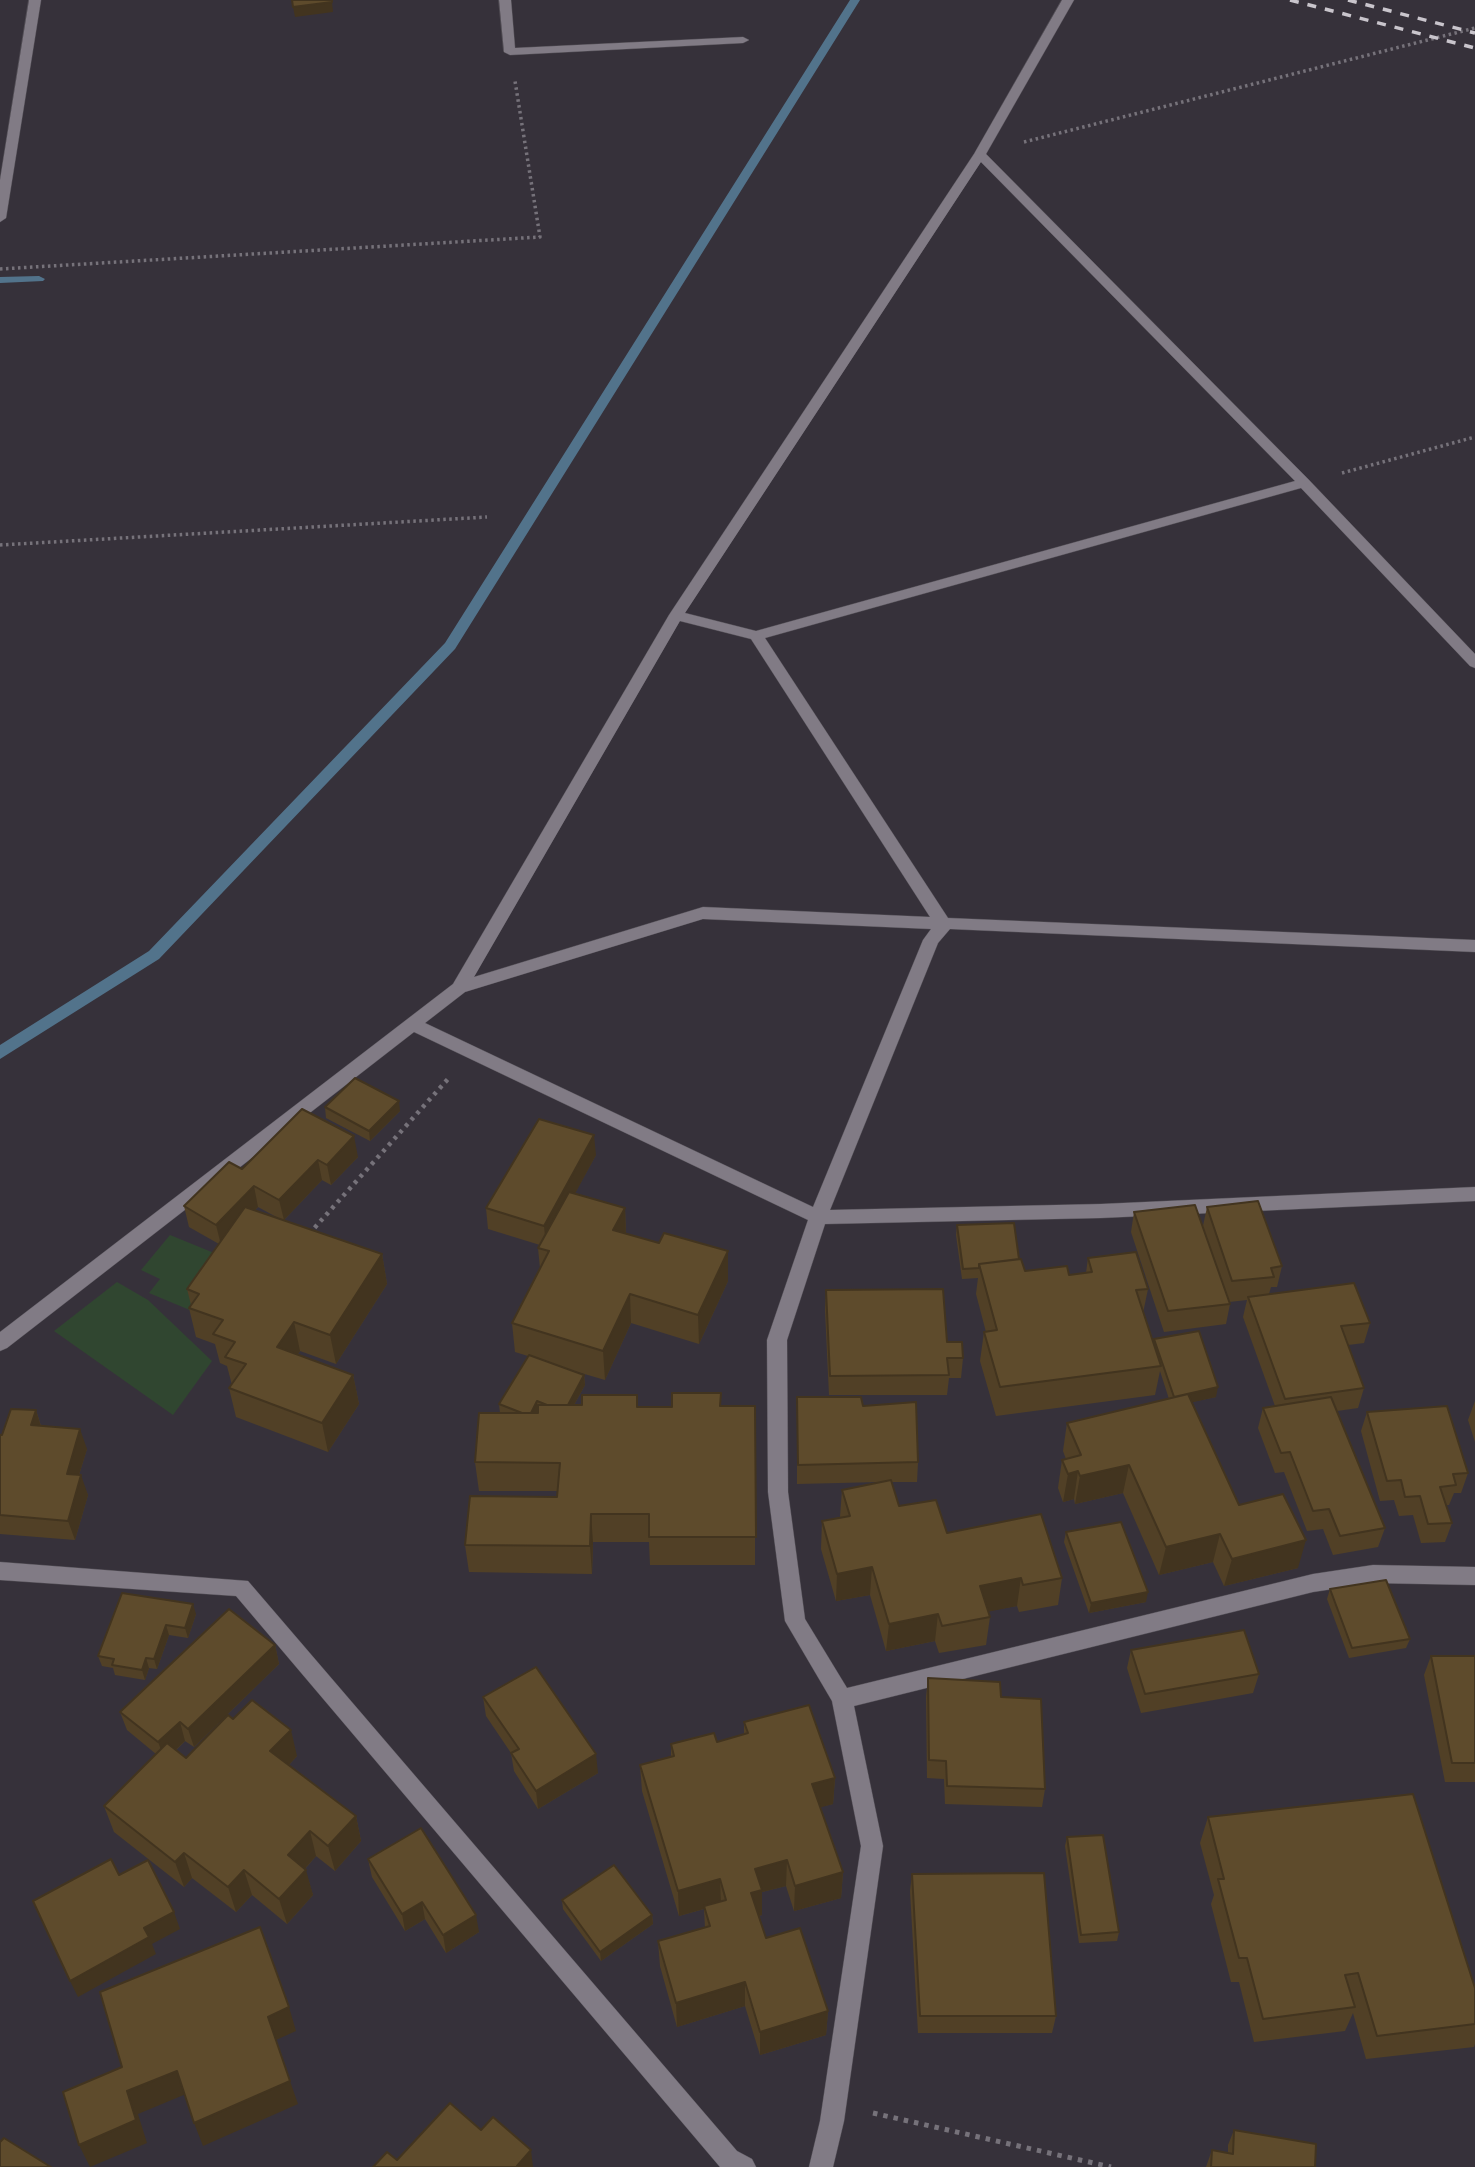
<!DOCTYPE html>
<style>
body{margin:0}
canvas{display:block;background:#36313a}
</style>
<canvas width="1475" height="2167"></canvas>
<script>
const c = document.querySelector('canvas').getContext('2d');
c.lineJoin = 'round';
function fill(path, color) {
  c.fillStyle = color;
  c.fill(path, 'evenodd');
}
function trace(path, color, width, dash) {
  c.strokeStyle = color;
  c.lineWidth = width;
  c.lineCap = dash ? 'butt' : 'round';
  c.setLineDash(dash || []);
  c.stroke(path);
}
fill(new Path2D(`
 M170 1235 219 1255 192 1311 149 1293 160 1279 141 1270Z
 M117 1282 148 1300 212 1361 173 1415 54 1331Z`), '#304630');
fill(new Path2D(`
 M850 0H860L455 649 159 959 0 1059V1045L149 951 445 643Z
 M39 276 45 279 43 281 0 283V277Z`), '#52738b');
const minor = new Path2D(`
 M29 0H41L6 218 0 222V180Z
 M499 0H511L515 48 743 37 749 40 743 43 510 55 504 52Z
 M1062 0H1074L986 154 1309 480 1475 654V668L1470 666 1301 488 765 638 948 918 1475 940V952L950 929 938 943 830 1210 1101 1204 1475 1187V1201L1101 1218 825 1224 787 1340 788 1492 805 1619 847 1688 1313 1574 1373 1565 1475 1567V1585L1373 1583 1313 1592 854 1706 883 1846 844 2121 833 2167H809L820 2121 861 1846 832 1701 785 1621 768 1492 767 1340 808 1220 414 1032 7 1348 0 1351V1332L453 984 669 615 974 154ZM981 162 1295 481 756 631 685 613ZM680 621 751 639 930 917 703 907 474 977ZM703 919 931 929 923 940 813 1207 425 1023 465 992Z
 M0 1562 248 1581 737 2151 752 2159 756 2167H720L236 1596 0 1580Z`);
trace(minor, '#514d54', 1);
trace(new Path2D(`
 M1024 142 1475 28
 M0 269 540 237 515 81
 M1342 473 1475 437
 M0 545 487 517`), '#76727a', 3.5, [2.5, 3.5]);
trace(new Path2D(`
 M309 1234 448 1079`), '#76727a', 4.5, [3.5, 5]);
trace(new Path2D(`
 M873 2113 1111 2167`), '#76727a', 5, [4.5, 6]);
fill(minor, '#817b85');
trace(new Path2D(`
 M1290 0 1475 48
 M1348 0 1475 33`), '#c9c5cc', 3.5, [9, 9]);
fill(new Path2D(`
 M325 1107 400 1111 370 1141 326 1118Z
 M302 1109 358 1157 331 1185 322 1180 284 1220 382 1254 387 1284 336 1364 300 1351 298 1354 353 1375 359 1404 328 1452 236 1417 229 1388 232 1385 227 1366 220 1363 215 1344 196 1337 189 1308 191 1305 187 1289 219 1244 189 1227 184 1206 242 1169ZM258 1207 282 1220 255 1210Z
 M596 1155 575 1193 625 1208 626 1234 728 1281 699 1344 631 1323 605 1380 564 1368 584 1375 585 1385 574 1405H582L637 1395V1407L755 1406V1565H650L649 1542H593L592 1574 469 1572 465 1545 557 1497 558 1491H479L475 1462 500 1413 499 1404 528 1356 515 1352 512 1323 540 1268 538 1248 540 1245 488 1229 486 1208Z
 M1207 1207 1282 1266 1277 1287H1271L1269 1294 1370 1323 1364 1343 1348 1345 1364 1388 1358 1408 1337 1411 1385 1528 1378 1547 1333 1555 1323 1529 1307 1531 1284 1472 1275 1473 1258 1428 1263 1408 1275 1406 1243 1317 1247 1300 1229 1302 1230 1304 1226 1324 1164 1332 1131 1232 1134 1212 1203 1226Z
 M957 1225 1019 1259 1025 1271 1069 1275 1086 1273 1088 1258 1148 1289 1143 1313 1153 1343 1154 1339 1216 1397 1192 1402 1239 1505 1298 1568 1224 1586 1213 1562 1159 1575 1123 1493 1075 1504 1074 1499 1063 1502 1058 1488 1062 1460 1066 1459 1063 1451 1067 1423 1169 1399 1160 1371 1155 1395 996 1416 980 1361 984 1332H986L976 1294 978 1278 962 1279 956 1235Z
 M826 1290 947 1342 963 1358 961 1378H949L947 1395H829L825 1310Z
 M797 1397 863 1406 918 1462 917 1482H891L899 1506 947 1533 1062 1578 1058 1605 1019 1612 1017 1606 988 1611 990 1617 986 1645 939 1653 935 1641 886 1651 870 1595 836 1601 821 1549 822 1521 840 1517 842 1490 879 1482 797 1484Z
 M1475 1401V1442L1468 1420Z
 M36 1410 41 1426 87 1449 79 1475 88 1495 75 1540 0 1534V1435H2Z
 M1367 1412 1468 1473 1461 1493H1454L1449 1505H1446L1452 1523 1445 1542 1421 1543 1413 1515 1399 1516 1394 1500 1380 1501 1361 1431Z
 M1066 1532 1146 1602 1089 1613 1064 1542Z
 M1330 1589 1410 1639 1406 1648 1349 1658 1327 1599Z
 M122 1593 196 1614 188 1638 169 1635 157 1669 149 1668 145 1680 115 1675 113 1668 102 1666 98 1656Z
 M275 1645 279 1664 194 1747 185 1741 176 1750 186 1758 233 1719 297 1756 289 1765 356 1816 361 1841 335 1871 316 1856 305 1869 313 1895 287 1924 252 1895 236 1912 192 1878 184 1887 114 1832 104 1806 156 1754 127 1730 120 1712Z
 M1131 1650 1259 1674 1253 1693 1141 1713 1127 1668Z
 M1431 1656H1475V1782H1445L1424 1675Z
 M928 1678 1001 1697 1045 1789 1042 1807 945 1804 944 1779 927 1778 926 1697Z
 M483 1697 598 1773 538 1809 514 1771 511 1753 486 1716Z
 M744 1722 835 1778 833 1804 820 1807 843 1872 841 1898 794 1911 786 1886 762 1892V1915L759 1916 766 1938 828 2011 826 2035 760 2055 745 2006 677 2027 660 1966 658 1941 705 1928 704 1909 679 1916 642 1791 640 1765 671 1756V1744L717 1742 744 1734Z
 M1208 1817 1475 1988V2044L1474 2047 1366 2059 1353 2013 1345 2031 1254 2042 1239 1982H1231L1211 1904 1214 1895 1200 1843Z
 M1067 1837 1119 1932 1117 1941 1079 1943 1065 1846Z
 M368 1859 479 1932 446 1953 425 1919 405 1931 372 1877Z
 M912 1874 1056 2016 1052 2033H918L910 1891Z
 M562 1900 652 1915 653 1924 601 1961 563 1909Z
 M1234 2130 1315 2167H1206L1212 2150 1228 2153V2145Z`), '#514026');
fill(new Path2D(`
 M332 2 333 12 295 17 293 7Z
 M399 1101 400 1111 370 1141 369 1131Z
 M594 1135 596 1155 546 1247 544 1226Z
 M354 1136 358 1157 331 1185 327 1165Z
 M318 1160 322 1180 284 1220 279 1200Z
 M254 1186 258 1207 221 1245 216 1225Z
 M625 1208 626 1237 613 1230Z
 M728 1251V1281L699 1344 698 1315Z
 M382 1254 387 1284 336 1364 330 1335Z
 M630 1294 631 1323 605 1380 603 1351Z
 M294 1322 300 1351 283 1376 277 1347Z
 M353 1375 359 1404 328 1452 322 1423Z
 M584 1375 585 1385 565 1421 564 1411Z
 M1218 1387 1216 1397 1171 1407 1174 1397Z
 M537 1401 538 1411 530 1425 529 1415Z
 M36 1410 42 1430 31 1425Z
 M80 1429 87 1449 73 1494 67 1474Z
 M1129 1465 1123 1493 1075 1504 1080 1476Z
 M1078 1471 1074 1499 1063 1502 1068 1474Z
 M81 1475 88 1495 75 1540 68 1521Z
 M591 1514 593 1542 592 1574 590 1546Z
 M1220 1534 1213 1562 1159 1575 1166 1547Z
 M1306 1540 1298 1568 1224 1586 1232 1559Z
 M872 1567 870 1595 836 1601 837 1574Z
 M1021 1578 1017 1606 977 1614 980 1586Z
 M1148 1592 1146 1602 1089 1613 1091 1603Z
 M193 1604 196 1614 188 1638 185 1628Z
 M938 1614 935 1641 886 1651 889 1624Z
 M166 1625 169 1635 157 1669 154 1659Z
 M275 1645 279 1664 194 1747 188 1729Z
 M146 1658 149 1668 145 1680 142 1670Z
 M180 1722 185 1741 165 1760 158 1742Z
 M291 1730 297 1756 278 1777 270 1751Z
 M596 1754 598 1773 538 1809 536 1791Z
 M835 1778 833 1804 811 1810 812 1784Z
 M356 1816 361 1841 335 1871 328 1846Z
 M310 1831 316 1856 295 1880 288 1855Z
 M184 1853 192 1878 184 1887 175 1862Z
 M787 1860 786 1886 762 1892V1915L751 1918V1893L755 1869Z
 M244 1870 252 1895 236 1912 228 1887Z
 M306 1870 313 1895 287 1924 279 1899Z
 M843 1872 841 1898 794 1911 795 1886Z
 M720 1879 721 1904 679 1916 678 1891Z
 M422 1902 425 1919 405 1931 402 1914Z
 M174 1912 180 1929 152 1944 156 1954 78 1997 70 1981 144 1928Z
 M476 1915 479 1932 446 1953 443 1935Z
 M652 1915 653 1924 601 1961 600 1952Z
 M745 1982V2006L677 2027 676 2003Z
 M289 2007 296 2031 276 2040 268 2017Z
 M828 2011 826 2035 760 2055V2032Z
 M177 2071 186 2094 138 2114 147 2143 90 2167 79 2145 127 2091Z
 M290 2081 298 2104 203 2146 194 2123Z
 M531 2150 533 2167H517V2166Z`), '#42341f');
const building = new Path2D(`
 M292 0H332V2L293 7Z
 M355 1078 399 1101 369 1131 325 1107Z
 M302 1109 354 1136 327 1165 318 1160 279 1200 254 1186 216 1225 184 1206 229 1162 242 1169Z
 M539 1119 594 1135 544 1226 486 1208Z
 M569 1192 625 1208 613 1230 659 1243 664 1233 728 1251 698 1315 630 1294 603 1351 512 1323 549 1251 538 1248Z
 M1258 1201 1282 1266 1271 1268 1274 1277 1232 1281 1207 1207Z
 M1195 1205 1230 1304 1168 1311 1134 1212Z
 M245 1207 382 1254 330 1335 294 1322 277 1347 353 1375 322 1423 229 1388 246 1364 225 1357 235 1342 213 1334 223 1320 189 1308 199 1294 187 1289Z
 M1014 1223 1019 1259 979 1264V1268L963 1269 957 1225Z
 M1136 1252 1148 1289 1136 1290 1161 1366 1000 1387 984 1332 997 1330 979 1264 1021 1259 1025 1271 1067 1266 1069 1275 1092 1272 1088 1258Z
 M1354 1283 1370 1323 1341 1326 1364 1388 1285 1399 1248 1297Z
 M943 1289 947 1342H962L963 1358H947L949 1375 830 1376 826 1290Z
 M1199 1331 1218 1387 1174 1397 1154 1339Z
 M529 1355 584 1375 568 1405H547L537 1401 531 1413H522L499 1404Z
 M672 1393H721L720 1406H755L756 1537H649V1514H591L590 1546 465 1545 470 1496 557 1497 560 1463 475 1462 479 1413H538V1405H582V1395H637V1407H672Z
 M1188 1394 1239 1505 1283 1494 1306 1540 1232 1559 1220 1534 1166 1547 1129 1465 1080 1476 1078 1471 1068 1474 1062 1460 1081 1455 1067 1423Z
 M797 1397H861L863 1406 916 1402 918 1462 798 1465Z
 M1331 1397 1385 1528 1340 1536 1329 1509 1313 1511 1290 1452 1281 1453 1263 1408Z
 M1447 1406 1468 1473 1453 1474 1456 1485 1440 1487 1452 1523 1428 1524 1420 1496 1405 1497 1401 1480 1387 1481 1367 1412Z
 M11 1409 36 1410 31 1425 80 1429 67 1474 81 1475 68 1521 0 1515V1435H2Z
 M891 1480 899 1506 936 1500 947 1533 1041 1514 1062 1578 1023 1585 1021 1578 980 1586 990 1617 942 1626 938 1614 889 1624 872 1567 837 1574 822 1521 850 1516 842 1490Z
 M1121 1522 1148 1592 1091 1603 1066 1532Z
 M1386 1580 1410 1639 1352 1648 1330 1589Z
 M122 1593 193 1604 185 1628 166 1625 154 1659 146 1658 142 1670 112 1665 114 1659 98 1656Z
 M229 1609 275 1645 188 1729 180 1722 158 1742 120 1712Z
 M1244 1630 1259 1674 1145 1694 1131 1650Z
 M1431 1656H1475V1763H1452Z
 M536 1667 596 1754 536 1791 511 1753 519 1749 483 1697Z
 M928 1678 1000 1682 1001 1697 1041 1699 1045 1789 947 1786 946 1761 929 1760Z
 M252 1700 291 1730 270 1751 356 1816 328 1846 310 1831 288 1855 306 1870 279 1899 244 1870 228 1887 184 1853 175 1862 104 1806 167 1743 186 1758 228 1715 233 1719Z
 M809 1705 835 1778 812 1784 843 1872 795 1886 787 1860 755 1869 762 1890 751 1893 766 1938 800 1928 828 2011 760 2032 745 1982 676 2003 658 1941 710 1926 704 1906 726 1900 720 1879 678 1891 640 1765 674 1756 671 1744 714 1733 717 1742 748 1733 744 1722Z
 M1413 1794 1475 1988V2024L1377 2036 1358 1973 1345 1975 1355 2007 1263 2019 1247 1958H1239L1218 1879H1224L1208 1817Z
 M421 1828 476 1915 443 1935 422 1902 402 1914 368 1859Z
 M1103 1835 1119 1932 1081 1935 1067 1837Z
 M111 1859 119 1875 148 1860 174 1912 144 1928 149 1937 70 1981 33 1901Z
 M614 1865 652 1915 600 1952 562 1900Z
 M1044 1873 1056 2016H920L912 1874Z
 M260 1927 289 2007 268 2017 290 2081 194 2123 177 2071 127 2091 136 2120 79 2145 63 2092 122 2067 100 1992Z
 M450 2103 481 2130 493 2117 531 2150 517 2166 518 2167H373L387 2152 397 2160Z
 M1234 2130 1316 2144 1315 2167H1211L1212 2150 1233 2154Z
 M4 2138 51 2167H0V2142Z`);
fill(building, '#5e4b2c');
trace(building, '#42341f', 2);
</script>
